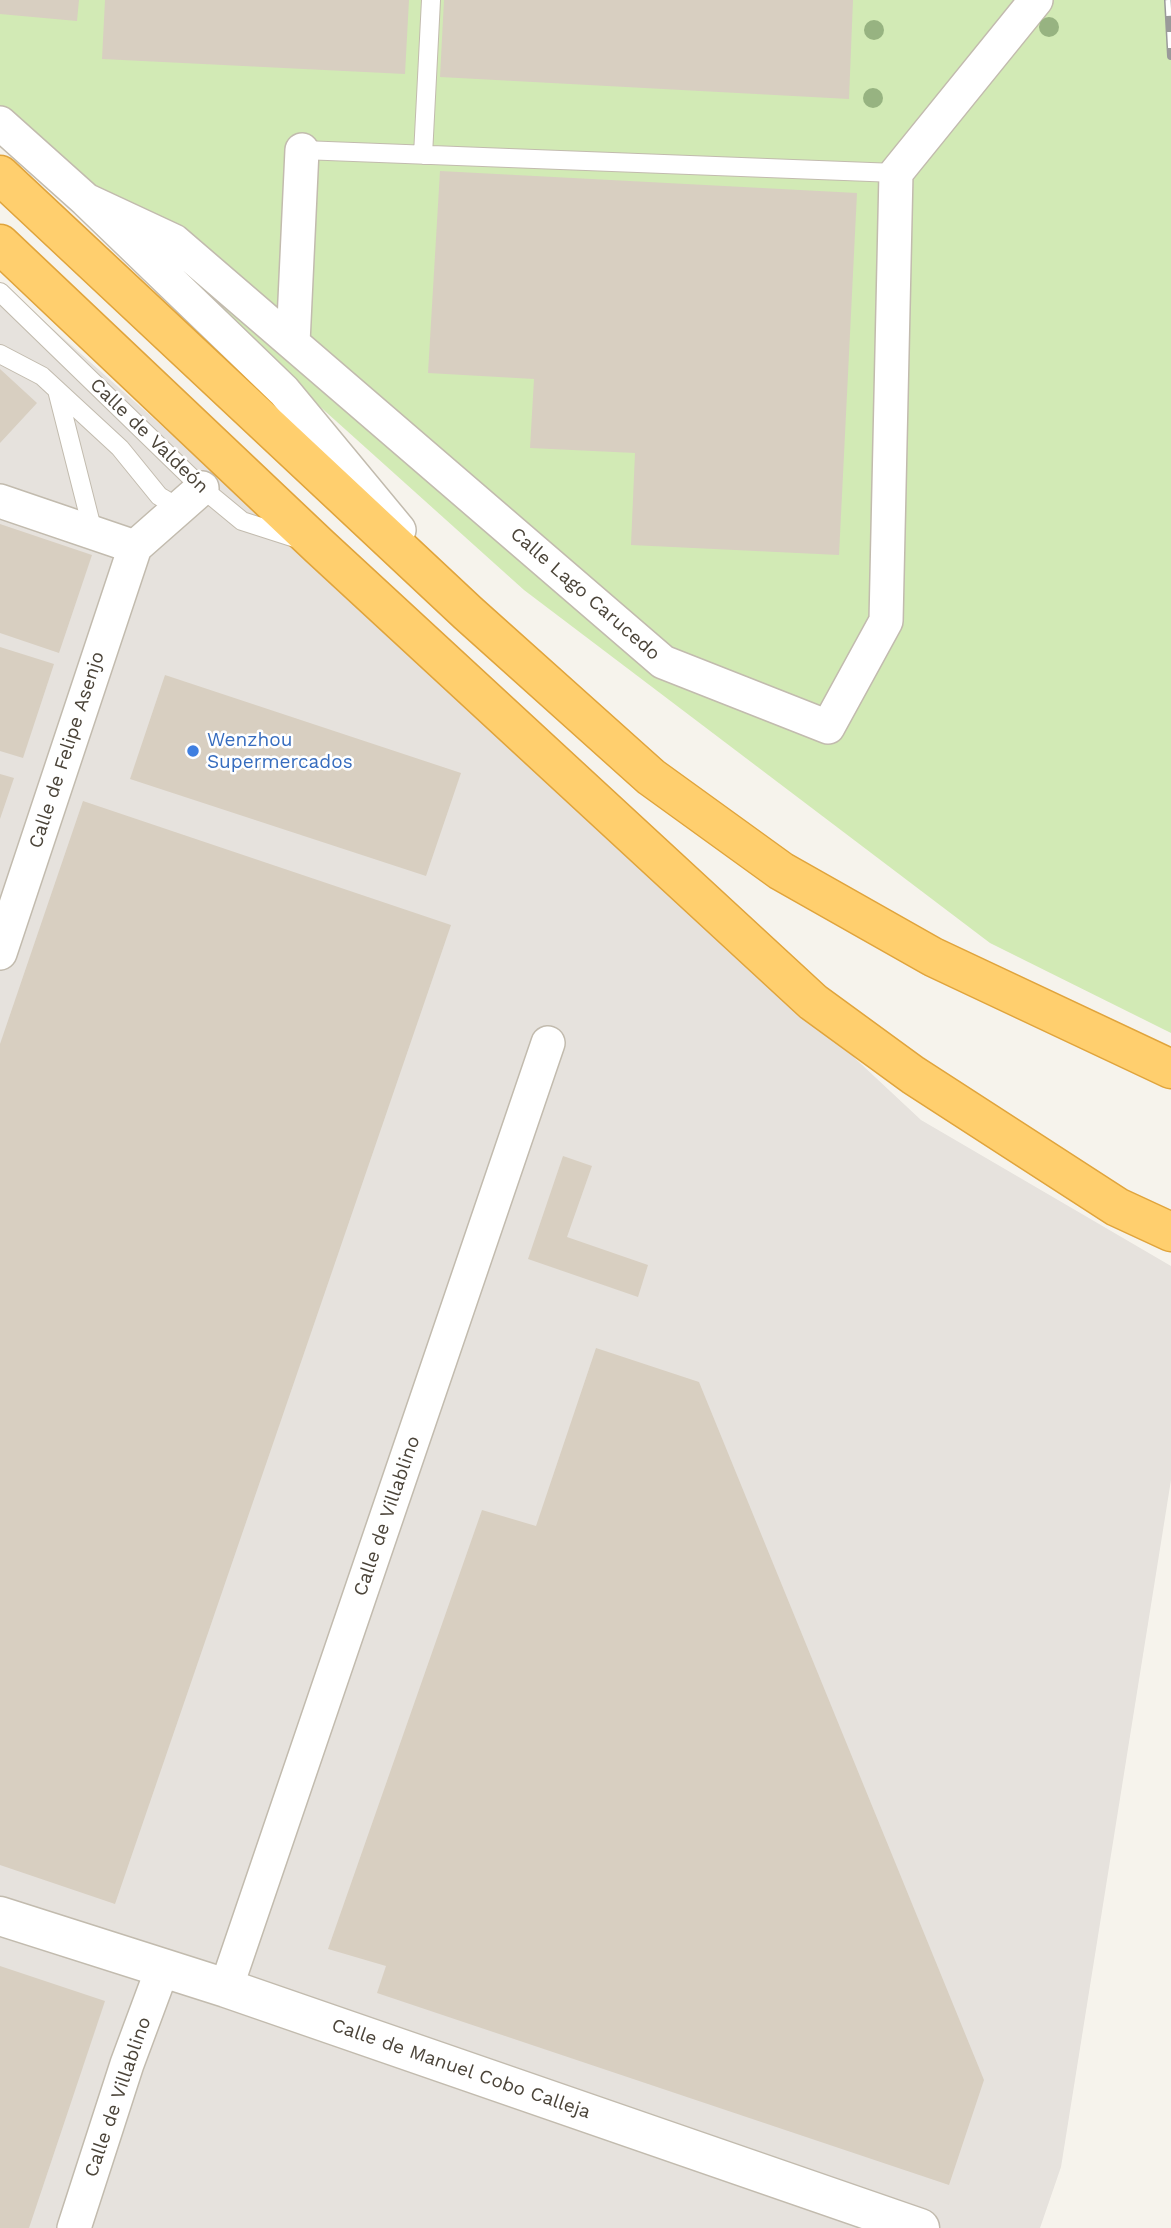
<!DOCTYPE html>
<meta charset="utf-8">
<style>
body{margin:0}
canvas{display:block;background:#f6f3ec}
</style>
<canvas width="1171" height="2228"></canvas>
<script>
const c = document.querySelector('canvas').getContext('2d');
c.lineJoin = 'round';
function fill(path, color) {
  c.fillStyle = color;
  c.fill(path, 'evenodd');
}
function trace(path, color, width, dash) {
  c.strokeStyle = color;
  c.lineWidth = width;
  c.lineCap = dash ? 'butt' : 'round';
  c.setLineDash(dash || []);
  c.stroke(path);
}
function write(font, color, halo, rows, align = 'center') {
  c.font = font + ' "Work Sans",sans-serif';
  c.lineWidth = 5;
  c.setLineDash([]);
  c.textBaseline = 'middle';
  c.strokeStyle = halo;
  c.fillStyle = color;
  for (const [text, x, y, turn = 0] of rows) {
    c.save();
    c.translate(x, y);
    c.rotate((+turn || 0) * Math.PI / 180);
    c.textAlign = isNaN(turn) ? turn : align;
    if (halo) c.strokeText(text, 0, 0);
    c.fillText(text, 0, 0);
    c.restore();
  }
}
fill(new Path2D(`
 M0 282 492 719 921 1120 1171 1266V1480L1061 2167 1040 2228H0Z`), '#e6e2dd');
fill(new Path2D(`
 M0 0H1171V1033L990 943 524 590 0 119Z`), '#d2eab5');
fill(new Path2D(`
 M0 0H79L77 21 0 14Z
 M105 0H409L405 74 102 59Z
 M444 0H853L849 99 440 77Z
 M440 171 857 193 839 555 631 545 635 453 530 448 534 379 428 373Z
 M0 369 37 403 0 443Z
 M0 524 92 555 59 653 0 633Z
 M0 647 54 664 23 758 0 751Z
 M165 675 461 773 426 876 130 779Z
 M0 774 14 778 0 819Z
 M83 801 451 925 115 1904 0 1865V1044Z
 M563 1156 592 1166 567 1237 648 1265 638 1297 528 1259Z
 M596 1348 699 1382 984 2080 949 2185 377 1993 386 1966 328 1949 482 1510 536 1526Z
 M0 1966 105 2001 29 2228H0Z`), '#d8cfc1');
const service = new Path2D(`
 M302 150 896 173
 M423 155 431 0
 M0 292 202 488 242 521 298 539
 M0 354 42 376 120 448 159 496 179 508
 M57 390 93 532`);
const minor = new Path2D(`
 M0 123 86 200 284 391 399 530
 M86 200 174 241 663 662 828 727 886 621 896 173 1036 0
 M293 343 302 150
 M0 501 135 547
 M0 953 135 547 202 488
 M226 1988 548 1043
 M74 2228 127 2064 163 1967`);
const tertiary = new Path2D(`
 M0 1916 226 1988 920 2228`);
const motorway = new Path2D(`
 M0 175 468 613 651 777 781 871 933 957 1171 1069
 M0 244 319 546 813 1002 913 1075 1117 1207 1171 1232`);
trace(service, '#c2bbae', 20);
trace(minor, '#c2bbae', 36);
trace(tertiary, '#c2bbae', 41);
trace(motorway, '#e0a43c', 41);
trace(service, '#fff', 18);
trace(minor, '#fff', 33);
trace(tertiary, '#fff', 38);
trace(motorway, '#ffcf6e', 38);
const rail = new Path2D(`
 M1168 0 1171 56`);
trace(rail, '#9a9a9a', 8);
trace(rail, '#fff', 5, [16]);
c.fillStyle = '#97b381';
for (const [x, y] of [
 [1049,27],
 [874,30],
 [873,98]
]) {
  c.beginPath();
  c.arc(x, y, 10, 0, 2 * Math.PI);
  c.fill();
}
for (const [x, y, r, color] of [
 [193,751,7,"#3f7fe0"]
]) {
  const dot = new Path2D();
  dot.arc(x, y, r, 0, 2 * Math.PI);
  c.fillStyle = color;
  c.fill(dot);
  trace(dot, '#fff', 2.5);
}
write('19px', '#4b4439', '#fff', [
 ["Calle de Valdeón",149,436,44],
 ["Calle Lago Carucedo",585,594,41],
 ["Calle de Felipe Asenjo",67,750,-72],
 ["Calle de Villablino",387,1516,-71],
 ["Calle de Manuel Cobo Calleja",461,2069,19],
 ["Calle de Villablino",118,2097,-71]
]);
write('19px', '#366cbe', '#fff', [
 ["Wenzhou",207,740],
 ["Supermercados",207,762]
], 'left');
</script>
